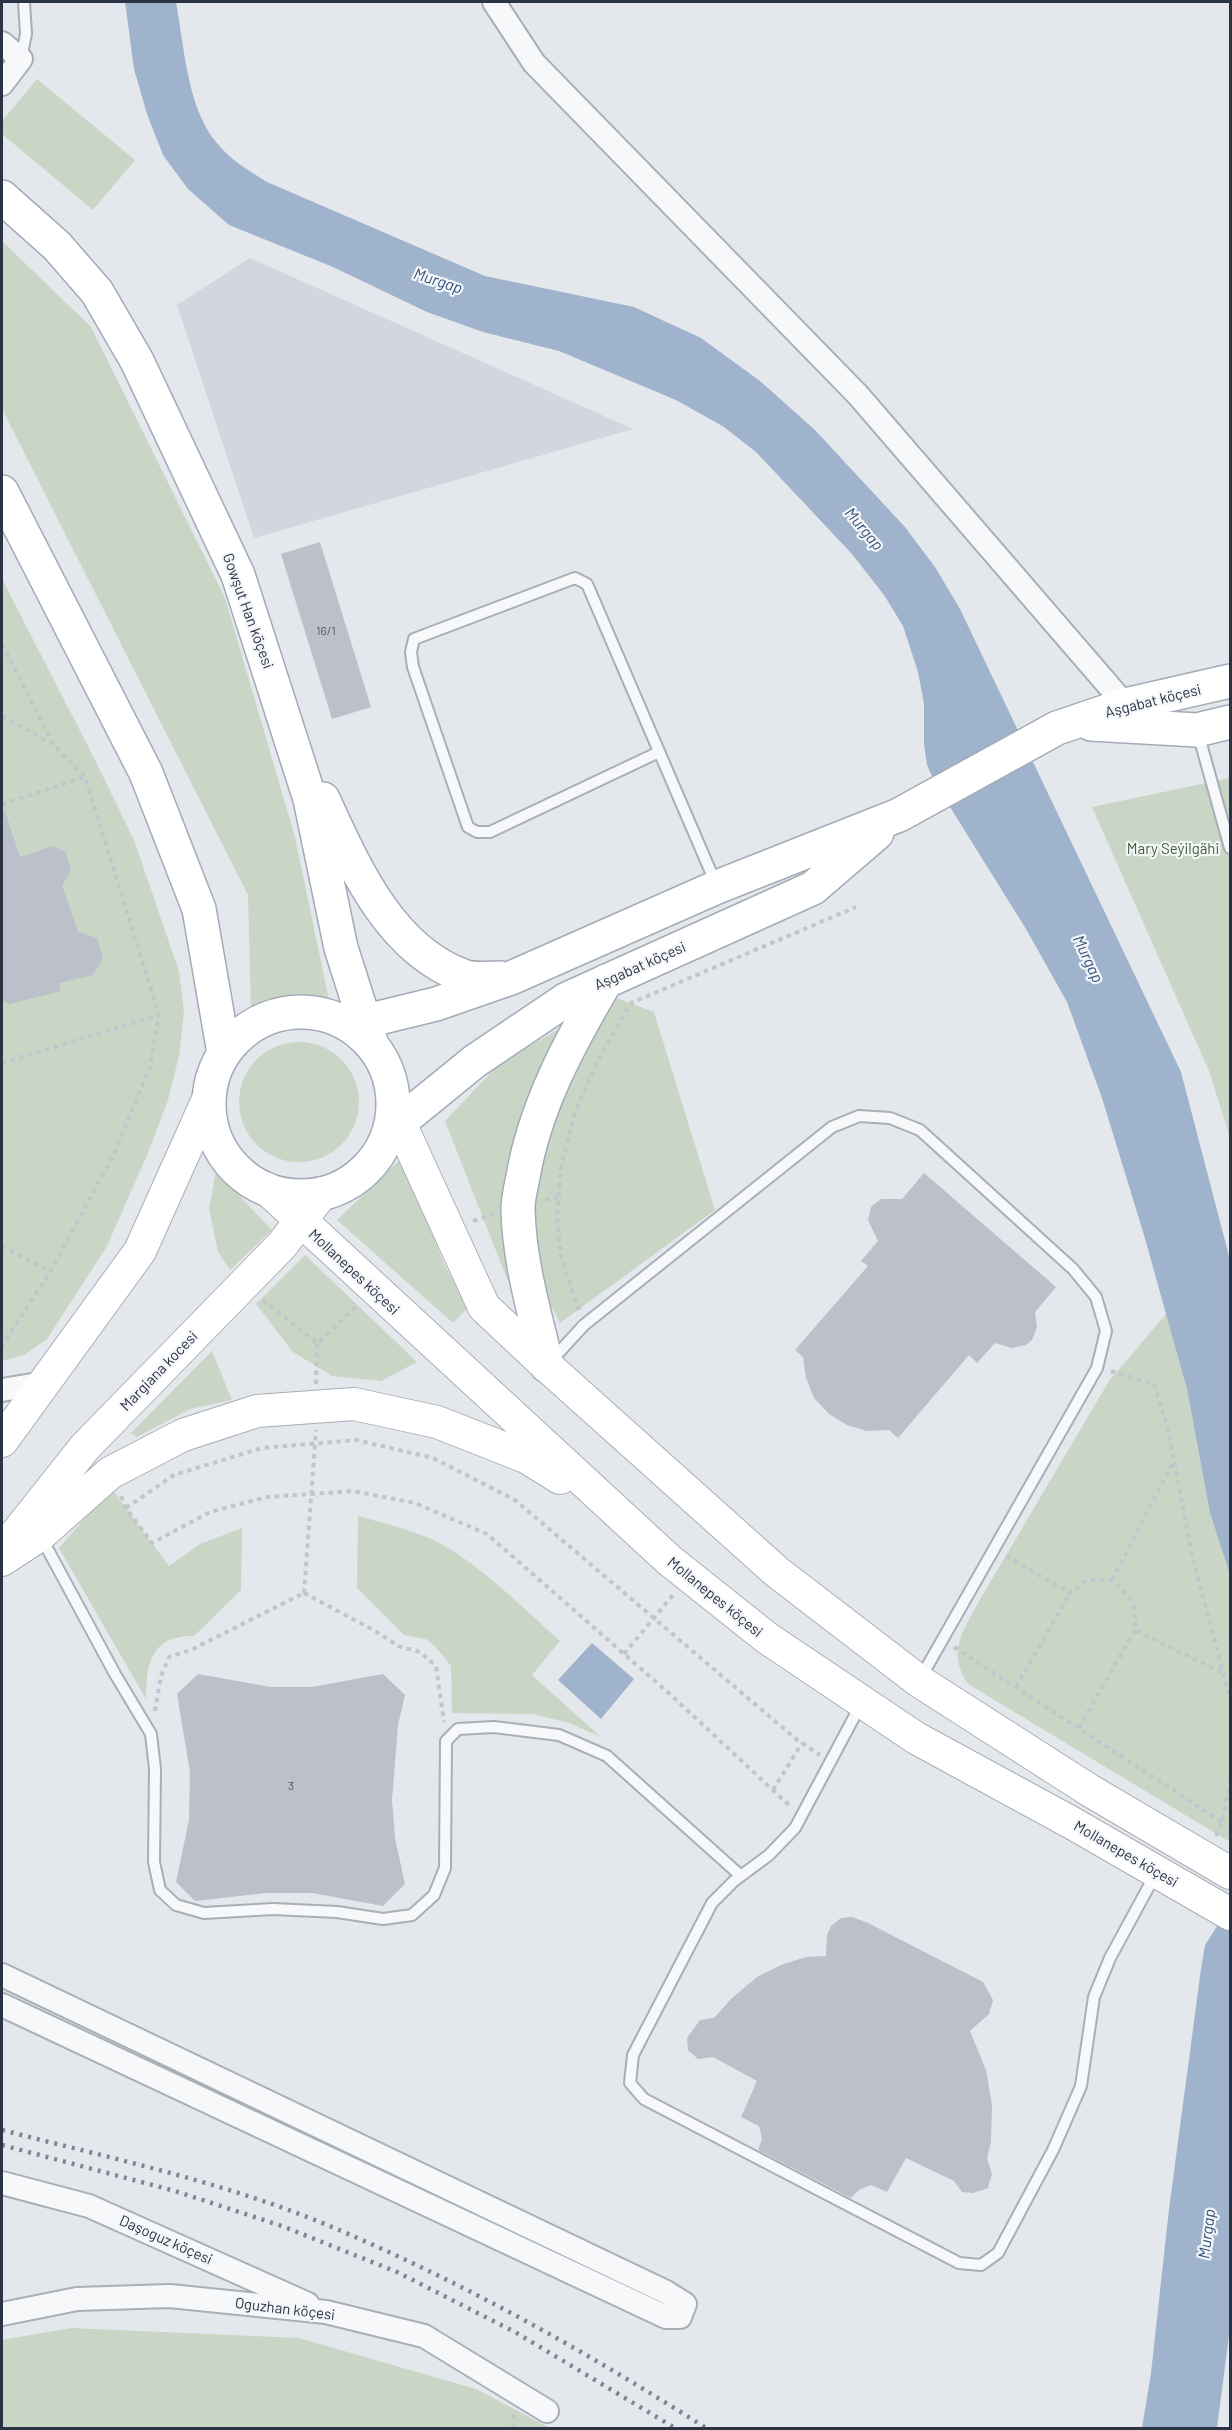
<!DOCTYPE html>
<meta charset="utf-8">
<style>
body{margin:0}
#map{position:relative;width:1232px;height:2430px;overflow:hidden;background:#e4e7ec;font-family:Barlow,sans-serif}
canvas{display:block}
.frame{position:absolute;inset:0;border:3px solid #2b3445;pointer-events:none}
</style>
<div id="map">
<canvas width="1232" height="2430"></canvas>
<div class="frame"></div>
</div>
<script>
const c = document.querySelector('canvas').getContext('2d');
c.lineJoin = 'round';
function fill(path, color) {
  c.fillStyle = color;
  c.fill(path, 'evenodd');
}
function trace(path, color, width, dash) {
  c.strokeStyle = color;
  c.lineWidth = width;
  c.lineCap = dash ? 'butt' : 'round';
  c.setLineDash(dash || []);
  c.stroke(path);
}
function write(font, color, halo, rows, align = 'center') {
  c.font = font + ' Barlow,sans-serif';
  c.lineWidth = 4.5;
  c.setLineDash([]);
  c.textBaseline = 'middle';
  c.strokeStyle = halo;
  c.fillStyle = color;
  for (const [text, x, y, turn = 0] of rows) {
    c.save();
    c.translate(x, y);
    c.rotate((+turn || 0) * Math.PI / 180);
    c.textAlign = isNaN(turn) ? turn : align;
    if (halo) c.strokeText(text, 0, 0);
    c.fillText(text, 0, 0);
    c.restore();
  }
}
fill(new Path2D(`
 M250 258 633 429 254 538 177 305Z`), '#d2d6de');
fill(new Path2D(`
 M37 79 135 160 93 210 2 134V121Z
 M2 241 91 327 225 598 295 837 329 1000 279 997 251 1011 248 895 2 409Z
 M2 579 93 756 134 840 179 971 184 1012 179 1056 168 1100 147 1155 107 1246 47 1339 24 1355 2 1361Z
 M1230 778V1137L1209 1071 1092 807Z
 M616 998 654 1012 715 1210 560 1323 539 1282 534 1223V1153L564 1074Z
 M566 1025 530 1091 519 1132 524 1293 507 1279 445 1121 500 1063Z
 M239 1102a60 60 0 1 1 120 0a60 60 0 1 1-120 0Z
 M403 1157 444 1264 468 1308 453 1323 337 1220Z
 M216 1171 272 1230 230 1270 218 1252 209 1209Z
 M305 1255 417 1362 381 1381 332 1376 293 1352 256 1304Z
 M1167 1313 1187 1389 1210 1513 1230 1575V1842L968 1684C947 1653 962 1632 978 1603L1109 1381Z
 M212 1351 232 1400 190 1409 137 1437 131 1433Z
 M111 1488 169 1566 200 1544 242 1528 241 1590 194 1636C152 1635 146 1663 146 1699L59 1548Z
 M358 1516C383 1523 409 1529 433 1540 475 1559 525 1610 560 1641L532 1675 601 1737 569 1723 533 1714 452 1713 451 1666 435 1646 426 1639 404 1635 357 1588Z
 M71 2328 299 2338 476 2389 550 2428H2V2340Z`), '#c9d6c5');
fill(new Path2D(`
 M125 2H176C184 45 187 107 216 142 229 159 248 170 267 182L485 276 634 307 701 338 760 381 815 430 905 527 935 567 960 609 1181 1072 1230 1260V1575L1210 1513 1187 1389 1144 1235 1102 1098 1067 1002 1026 929 935 783 927 765 924 744V704L918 672 903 626 884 595 852 554 756 452 724 427 676 400 559 351 483 332 427 312 333 267 229 225 188 189 163 155 147 114 134 69Z
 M592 1643 634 1679 601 1719 558 1680Z
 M1230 1906V2328L1217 2428H1142L1151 2373 1169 2209 1201 1969 1205 1945Z`), '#9fb4cc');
fill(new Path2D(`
 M320 542 371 707 332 719 281 554Z
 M2 811H5L20 857 53 846 66 852 71 870 62 885 78 932 97 938 103 958 93 975 59 983 61 991 9 1004 2 1000Z
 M924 1173 1056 1287 1035 1312 1037 1327 1032 1340 1026 1345 1012 1348 995 1343 977 1363 969 1355 898 1438 889 1430 867 1431 847 1425 829 1414 814 1398 806 1378 803 1357 795 1350 868 1266 861 1261 878 1241 868 1220 871 1207 881 1199H902Z
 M198 1674 271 1687H312L383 1674 405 1695 398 1725 392 1800 395 1838 405 1884 383 1906 313 1893H266L195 1901 176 1882 189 1820 190 1772 177 1694Z
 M852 1917 868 1923 983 1982 993 2000 989 2014 970 2031 986 2070 992 2105 991 2142 987 2158 992 2174 988 2188 973 2193 962 2192 954 2181 906 2158 887 2192 871 2185 859 2190 851 2198 758 2150 762 2139 759 2126 741 2117 757 2081 713 2057 698 2059 688 2050 687 2038 700 2020 714 2018 731 1999 757 1977 781 1965 806 1957 826 1956 827 1935 831 1926 841 1918Z`), '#bbc0ca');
const lane = new Path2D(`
 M21 58 26 34 24 2
 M1198 733 1230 848
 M659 752 490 832H477L468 827 413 667 411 652 414 639 575 578 587 584 716 884
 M551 1361 584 1325 832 1127 859 1116 890 1118 920 1130 1073 1269 1096 1297 1106 1331 1097 1368 920 1679
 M41 1537 115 1674 151 1734 155 1769 154 1862 160 1890 176 1905 204 1913 273 1909 337 1912 383 1919 412 1915 434 1895 445 1868 446 1741 458 1729 494 1727 559 1735 607 1756 741 1876
 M860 1706 795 1828 769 1855 734 1881 712 1903 633 2055 630 2083 644 2099 959 2263 981 2265 998 2253 1053 2150 1081 2086 1094 1997 1110 1958 1155 1875`);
const street = new Path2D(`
 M494 2 534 63 858 395 1134 715
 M2 43 21 59 2 84
 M2 1390 44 1383
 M2 1975 666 2292 685 2304 680 2317H666L2 2005
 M2 2183 89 2206 308 2304
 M2 2314 77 2299 170 2296 326 2312 424 2336 547 2411`);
const secondary = new Path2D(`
 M393 1108 484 1307 547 1366 777 1572 919 1681 1089 1790 1230 1873
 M267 1189 669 1560 767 1638 916 1738 1072 1823 1230 1914
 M2 1441 140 1251 209 1097
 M8 1544 85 1447 282 1245 322 1193
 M2 1560 40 1535 110 1473 183 1435 257 1411 354 1404 437 1422 526 1457 560 1478`);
const primary = new Path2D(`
 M2 197 57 246 97 292 137 361 238 575 310 799 341 948 372 1045
 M2 492 146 773 199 909 224 1053
 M1091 724 1197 730 1230 722
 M323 799C354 866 389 949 463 976 473 980 489 978 500 978
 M209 1104a92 92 0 1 1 184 0a92 92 0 1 1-184 0Z
 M350 1025 436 1004 511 978 717 887 899 815 1057 728 1125 705 1230 681
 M389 1131 475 1061 567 999 813 888 877 833
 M547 1366C535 1314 519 1262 518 1209 518 1198 521 1187 523 1177 535 1106 570 1042 606 981`);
trace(lane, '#a9aeb7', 14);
trace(street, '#a9aeb7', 26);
trace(secondary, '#a9aeb7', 34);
trace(primary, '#a3abb8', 36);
trace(new Path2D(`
 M2 644 53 744 85 777 159 1015 150 1067 114 1154 50 1272 2 1346
 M2 716 52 744
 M2 804 85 777
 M2 1063 159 1015
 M545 1200 558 1197
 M473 1221 494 1214
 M2 1246 50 1272
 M263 1300 317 1343 358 1305
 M579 1310 561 1257 557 1217 561 1167 576 1110 597 1062 631 1003 856 907
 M1111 1371 1154 1384 1168 1429 1193 1560 1230 1698
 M316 1384 317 1343
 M121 1496 126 1508 152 1543 210 1512 267 1497 353 1491 415 1503 487 1534 672 1696 791 1807
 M126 1508 174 1475 262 1448 356 1440 433 1458 515 1500 796 1739 820 1755
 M1006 1556 1070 1593 1087 1580H1112C1131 1597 1137 1604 1135 1630L1223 1673
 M1112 1580 1174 1461
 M304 1593 316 1430
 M304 1593 377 1632 398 1646 420 1652 436 1666 444 1722
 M954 1647 1222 1822
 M624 1654 673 1595
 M1016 1687 1070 1593
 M155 1711 161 1676 169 1657 191 1650 304 1593
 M1079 1728 1135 1630
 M773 1790 802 1743
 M1216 1836 1222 1822 1230 1782
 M513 2428 514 2414`), '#c2c5cb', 4, [4.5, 4.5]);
trace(lane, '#f7f8fa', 10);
trace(street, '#f7f8fa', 22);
trace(secondary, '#fff', 32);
trace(primary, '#fff', 33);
trace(new Path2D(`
 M2 2130C106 2157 214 2180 315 2220 452 2276 582 2349 706 2428
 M2 2145 175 2191 282 2226 397 2272 515 2332 675 2428`), '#7d8696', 4.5, [3, 6]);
write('12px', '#4f5766', null, [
 ["16/1",326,631],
 ["3",291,1786]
]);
write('15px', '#2b3445', '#f4f6f9', [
 ["Gowşut Han köçesi",248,611,70],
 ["Aşgabat köçesi",1153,701,-14],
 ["Aşgabat köçesi",640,966,-24],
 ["Mollanepes köçesi",354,1272,43],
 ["Margiana kocesi",159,1371,-46],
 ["Mollanepes köçesi",715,1597,39],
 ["Mollanepes köçesi",1126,1854,30],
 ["Daşoguz köçesi",166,2240,24],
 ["Oguzhan köçesi",285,2309,7]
]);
write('15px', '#3f6138', '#f4f6f9', [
 ["Mary Seýilgähi",1173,849]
]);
write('italic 16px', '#34527a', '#f4f6f9', [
 ["Murgap",438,281,18],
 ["Murgap",864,529,50],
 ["Murgap",1088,959,65],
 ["Murgap",1207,2234,-83]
]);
</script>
